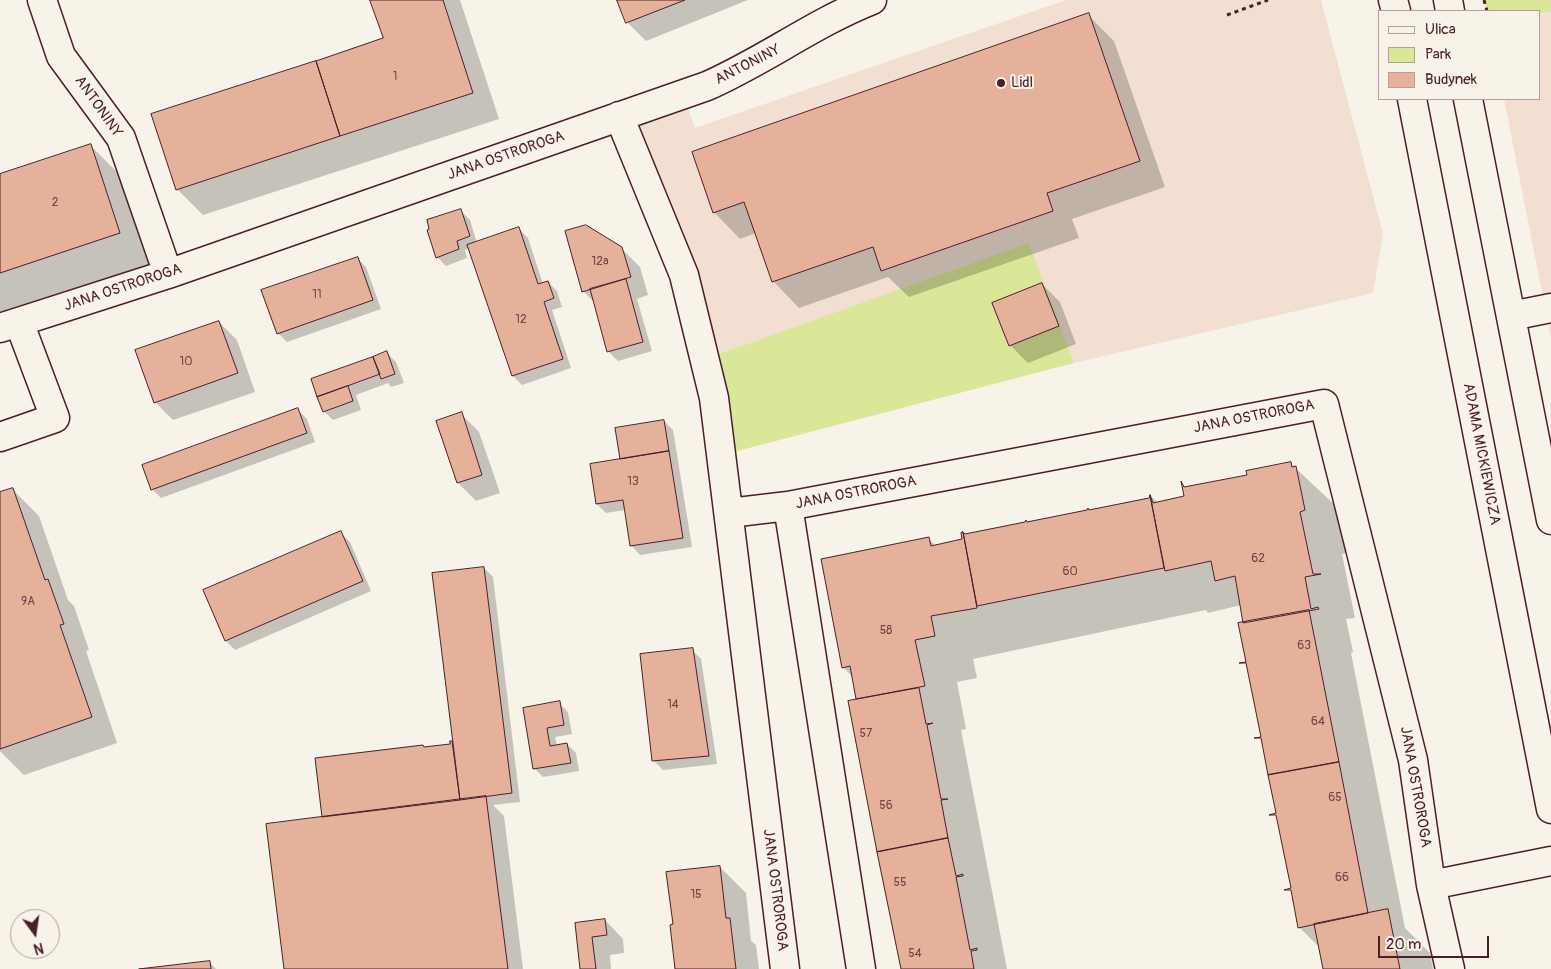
<!DOCTYPE html>
<style>
body{margin:0}
#map{position:relative;width:1551px;height:969px;overflow:hidden;background:#f7f3e8;font-family:Pangolin,sans-serif}
canvas{display:block}
.legend{position:absolute;left:1378px;top:10px;width:162px;height:90px;box-sizing:border-box;background:#f7f3e8;border:1px solid #b29e9c;margin:0;padding:6px 9px;list-style:none;font-size:15px;color:#4a1f2b}
.legend li{display:flex;align-items:center;gap:10px;height:25px}
.legend b{width:25px;border:1px solid #b29e9c}
.north{position:absolute;left:10px;top:909px;width:50px;height:50px;box-sizing:border-box;background:#f7f3e8;border:1px solid #b29e9c;border-radius:50%;rotate:166deg;font-size:14px;font-weight:700;line-height:20px;text-align:center;color:#4a1f2b}
.north::after{content:'';display:block;margin:auto;width:18px;height:22px;background:#4a1f2b;clip-path:polygon(50% 0,100% 100%,50% 72%,0 100%)}
.scale{position:absolute;left:1378px;top:936px;width:111px;height:22px;box-sizing:border-box;border:2px solid #4a1f2b;border-top:0;padding-left:6px;font-size:15px;line-height:18px;white-space:nowrap;color:#4a1f2b;-webkit-text-stroke:4px #f7f3e8;paint-order:stroke}
</style>
<div id="map">
<canvas width="1551" height="969"></canvas>
<ul class="legend">
<li><b style="height:6px;background:#f7f3e8"></b>Ulica</li>
<li><b style="height:14px;background:#dae698"></b>Park</li>
<li><b style="height:14px;background:#e6b19a"></b>Budynek</li>
</ul>
<div class="north">N</div>
<div class="scale">20 m</div>
</div>
<script>
const c = document.querySelector('canvas').getContext('2d');
c.lineJoin = 'round';
function fill(path, color) {
  c.fillStyle = color;
  c.fill(path, 'evenodd');
}
function trace(path, color, width, dash) {
  c.strokeStyle = color;
  c.lineWidth = width;
  c.lineCap = dash ? 'butt' : 'round';
  c.setLineDash(dash || []);
  c.stroke(path);
}
function write(font, color, halo, rows, align = 'center') {
  c.font = font + ' Pangolin,sans-serif';
  c.lineWidth = 4;
  c.setLineDash([]);
  c.textBaseline = 'middle';
  c.strokeStyle = halo;
  c.fillStyle = color;
  for (const [text, x, y, turn = 0] of rows) {
    c.save();
    c.translate(x, y);
    c.rotate((+turn || 0) * Math.PI / 180);
    c.textAlign = isNaN(turn) ? turn : align;
    if (halo) c.strokeText(text, 0, 0);
    c.fillText(text, 0, 0);
    c.restore();
  }
}
fill(new Path2D(`
 M1066 0H1321L1383 234 1373 293 1074 363 1029 244 705 359 619 116 683 94 695 128Z
 M1484 0H1551V338L1504 99H1540V11H1487Z`), '#f2dfd1');
fill(new Path2D(`
 M1484 0H1551V11L1540 13V11H1487Z
 M1029 243 1074 363 722 455 705 359Z`), '#dae698');
fill(new Path2D(`
 M371 0H460L499 119 203 215 177 189 385 39Z
 M619 0H748L646 41 628 23Z
 M1088 15 1114 41 1165 187 1072 219 1079 238 909 297 888 277 799 308 773 281 756 233 740 239 714 212Z
 M90 145 123 178 152 266 0 317V175Z
 M461 211 470 220 477 243 519 229 528 238 543 284 548 282 557 291 562 307 552 310 571 368 522 385 513 376 469 248 465 250 467 258 446 266 437 257Z
 M621 248 640 267 648 295 637 299 652 351 618 361 609 352 595 303 583 291Z
 M357 258 366 267 381 309 287 342 278 333Z
 M1042 284 1060 302 1076 344 1028 363 1010 345Z
 M219 322 237 340 255 392 173 420 155 402Z
 M387 353 396 362 404 383 391 387 388 383 356 395 361 410 333 420 324 411 313 380Z
 M298 410 307 419 315 442 161 498 152 489Z
 M461 414 479 432 500 493 476 501 458 483Z
 M664 421 673 430 692 547 640 555 631 545 625 510 606 513 597 504 622 460 617 429Z
 M1290 463 1339 509 1347 553 1342 554 1355 618 1346 619 1353 652 1351 653 1405 928 1430 953 1433 969H1324L1320 948 1299 927 1241 605 1208 613 1206 610 973 659 977 678 957 682 966 729 961 730 1007 969H902L854 678 843 667 929 539 936 546 964 540V533L966 535 1150 499 1151 496 1158 503 1186 497Z
 M12 489 39 516 68 600 74 606 89 650 86 651 117 743 24 775 0 751V494Z
 M341 533 350 542 371 591 235 650 226 641Z
 M484 568 493 577 520 802 493 805 504 816 523 969H285L325 818 425 748 451 745 454 741Z
 M692 650 701 659 717 764 663 770 654 761Z
 M559 703 568 712 572 734 555 737 557 746 567 744 576 753 579 771 543 777 534 768 524 709Z
 M720 867 746 893 751 941 756 945 759 969H677L668 873Z
 M605 920 623 939 624 953 610 955 611 969H581L576 924Z
 M209 962 216 969H149Z`), '#0003');
const building = new Path2D(`
 M370 0H443L473 93 340 136 316 61 383 38Z
 M617 0H685L626 23Z
 M1089 13 1140 161 1047 193 1053 211 881 271 873 247 772 282 744 202 713 213 692 152Z
 M316 61 340 136 176 190 151 114Z
 M91 144 120 233 0 273V174Z
 M461 209 470 236 457 241 459 249 436 258 427 230 429 229 427 220Z
 M586 225 622 247 631 277 582 292 565 231Z
 M519 227 538 284 548 281 554 298 544 302 563 359 512 376 467 245Z
 M358 257 373 300 277 334 261 290Z
 M626 279 643 342 607 352 590 289Z
 M1042 283 1059 326 1009 346 992 303Z
 M219 321 238 373 154 403 135 350Z
 M387 351 395 374 381 379 373 357Z
 M373 357 380 374 317 397 311 379Z
 M348 386 353 401 323 412 317 397Z
 M298 408 307 433 151 490 142 465Z
 M462 412 482 475 457 483 436 421Z
 M664 420 669 451 620 459 615 428Z
 M669 451 683 538 630 546 623 500 596 504 590 464Z
 M1291 462 1292 467 1296 466 1305 510 1300 512 1313 574H1321L1305 577 1311 609 1318 607 1319 609 1243 623 1235 576 1215 581 1211 561 1165 571 1150 495 1153 503 1184 496 1181 481 1184 487 1247 475 1246 471Z
 M13 488 45 580 48 579 64 624 60 625 92 717 0 749V492Z
 M1150 495 1164 568 977 606 963 532 965 534 1025 522 1026 520 1027 522 1087 510 1088 508 1089 510 1149 498Z
 M341 531 363 581 225 641 203 590Z
 M963 532 977 608 931 616 935 636 915 640 925 686 856 699 850 666 842 668 821 559 929 537 931 546 962 539 961 533Z
 M484 567 512 793 460 800 432 573Z
 M1309 610 1339 762 1268 775 1261 738H1254L1261 737 1246 663H1239L1246 662 1238 623Z
 M693 648 709 756 652 761 640 654Z
 M919 688 926 724 933 723 927 725 941 799H948L941 800 948 838 877 852 848 701Z
 M560 701 564 725 547 728 550 746 567 743 571 763 533 769 523 708Z
 M450 741H452L460 800 322 817 315 758 423 745 424 747 450 744Z
 M1339 762 1368 913 1298 928 1291 890H1284L1291 888 1276 815H1269L1276 813 1268 775Z
 M486 796 508 969H284L266 824Z
 M948 838 956 876 963 874V876L956 877 970 950 977 948V950L971 951 974 969H901L877 852Z
 M720 866 726 918H730L736 969H675L670 925 673 924 666 872Z
 M1388 909 1400 969H1323L1314 924Z
 M605 919 607 935 592 937 596 969H580L575 923Z
 M210 961 211 969H139Z`);
fill(building, '#e6b19a');
trace(building, '#4a1f2b', 1);
const minor = new Path2D(`
 M42 0 61 56 121 138 168 274
 M1393 0 1396 11
 M1448 0 1450 11
 M1412 99 1551 809
 M1468 99 1551 520
 M619 116 684 275 714 398 785 969
 M1511 316 1551 308
 M0 328 168 274 707 86C764 61 814 23 872 0
 M0 437 55 418 19 322
 M729 513 788 506
 M1431 885 1551 861
 M861 969 788 506 1324 404 1413 760 1431 885 1450 969`);
trace(minor, '#4a1f2b', 31);
trace(new Path2D(`
 M1484 0 1487 11
 M1227 15 1268 0`), '#4a1f2b', 3, [4, 4]);
trace(minor, '#f7f3e8', 28);
for (const [x, y, r, color] of [
 [1001,83,5,"#4a1f2b"]
]) {
  const dot = new Path2D();
  dot.arc(x, y, r, 0, 2 * Math.PI);
  c.fillStyle = color;
  c.fill(dot);
  trace(dot, '#f7f3e8', 2);
}
write('12px', '#714447', null, [
 ["1",395,77],
 ["2",55,203],
 ["12a",600,262],
 ["11",317,295],
 ["12",521,320],
 ["10",186,362],
 ["13",633,482],
 ["62",1258,559],
 ["60",1070,572],
 ["9A",28,602],
 ["58",886,631],
 ["63",1304,646],
 ["14",673,705],
 ["64",1318,722],
 ["57",866,734],
 ["65",1335,798],
 ["56",886,806],
 ["66",1342,878],
 ["55",900,883],
 ["15",696,895],
 ["54",915,954]
]);
write('15px', '#4a1f2b', '#f7f3e8', [
 ["ANTONINY",748,65,-27],
 ["ANTONINY",98,107,55],
 ["JANA OSTROROGA",506,156,-19],
 ["JANA OSTROROGA",123,288,-18],
 ["JANA OSTROROGA",1254,417,-11],
 ["ADAMA MICKIEWICZA",1481,454,79],
 ["JANA OSTROROGA",856,493,-11],
 ["JANA OSTROROGA",1415,787,80],
 ["JANA OSTROROGA",775,890,83]
]);
write('15px', '#4a1f2b', '#f7f3e8', [
 ["Lidl",1011,83]
], 'left');
</script>
